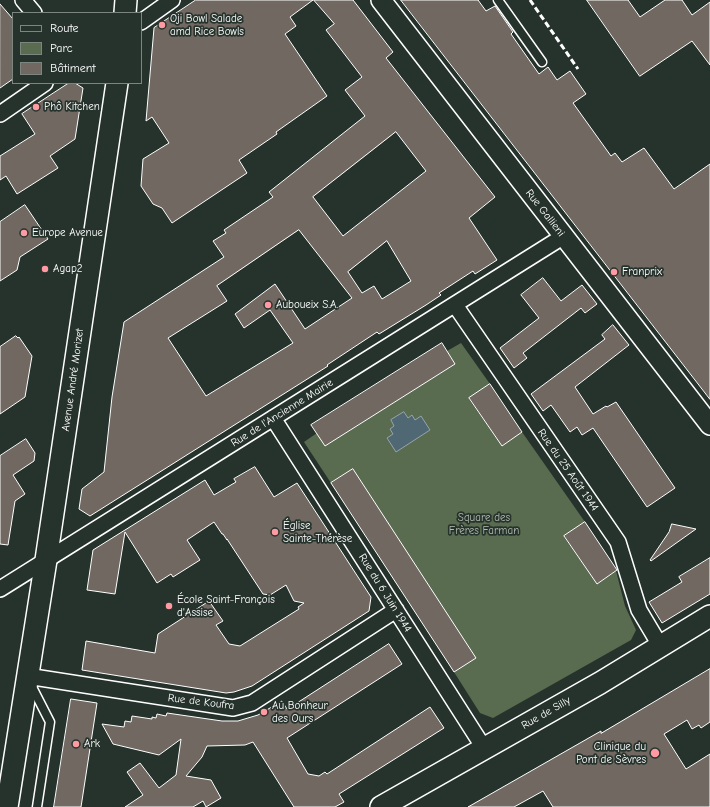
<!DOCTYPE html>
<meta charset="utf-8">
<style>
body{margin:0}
#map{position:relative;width:710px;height:807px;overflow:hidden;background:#26332d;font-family:"Comic Neue",sans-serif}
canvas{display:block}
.legend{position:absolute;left:12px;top:12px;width:130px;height:72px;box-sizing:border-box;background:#26332d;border:1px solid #7d8581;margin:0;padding:5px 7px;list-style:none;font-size:12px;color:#fff}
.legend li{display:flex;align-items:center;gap:8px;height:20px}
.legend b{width:20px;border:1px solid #7d8581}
</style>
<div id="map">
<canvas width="710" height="807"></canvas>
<ul class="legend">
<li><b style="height:5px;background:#26332d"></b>Route</li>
<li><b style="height:11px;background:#5a6c4f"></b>Parc</li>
<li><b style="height:11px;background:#706861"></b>Bâtiment</li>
</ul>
</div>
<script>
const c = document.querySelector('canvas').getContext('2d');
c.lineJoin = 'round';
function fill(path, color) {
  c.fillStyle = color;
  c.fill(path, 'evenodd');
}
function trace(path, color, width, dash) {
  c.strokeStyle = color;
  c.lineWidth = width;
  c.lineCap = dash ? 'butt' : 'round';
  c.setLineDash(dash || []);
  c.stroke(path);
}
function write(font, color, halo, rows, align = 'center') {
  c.font = font + ' "Comic Neue",sans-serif';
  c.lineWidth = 3.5;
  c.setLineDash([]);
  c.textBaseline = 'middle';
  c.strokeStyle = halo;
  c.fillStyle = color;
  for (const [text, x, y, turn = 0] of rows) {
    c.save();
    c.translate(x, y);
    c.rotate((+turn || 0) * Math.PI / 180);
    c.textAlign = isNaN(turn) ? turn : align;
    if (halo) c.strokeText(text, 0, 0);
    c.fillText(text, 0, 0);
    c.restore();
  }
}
fill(new Path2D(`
 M461 343 490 384 469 399 502 446 522 432 585 522 564 537 597 584 616 571 625 606 636 630 631 640 493 718 480 713 454 672 475 658 353 469 331 483 304 442 317 433 325 446 455 364 447 351Z`), '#5a6c4f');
const water = new Path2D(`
 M404 412 408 418 412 415 415 420 421 416 430 430 396 452 387 438 393 434 390 429 394 426 391 420Z`);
fill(water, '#506874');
trace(water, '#96a4ac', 1);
const building = new Path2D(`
 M196 0H313L290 17 296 26 285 34 327 96 276 132 277 134 239 160 247 173 172 223 162 208 153 204 141 186 143 159 169 143 152 117 146 121 154 28Z
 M314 0H353L393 52 386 58 495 197 469 218 497 260 475 274 473 271 439 293 441 295 426 305 379 334 377 332 327 365 328 366 90 516 79 509 82 489 104 472 112 397 124 322 224 257 213 241 226 233 224 230 273 197 269 192 365 116 345 90 362 77 326 30 334 24ZM396 132 426 171 343 236 313 197ZM299 230 352 298 305 329 275 284 235 314 244 328 270 310 293 343 206 396 168 338 227 301 217 286ZM387 241 411 281 382 299 374 286 362 293 348 272Z
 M401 0H478L486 11 495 6 513 32 511 34 539 74 548 67 557 80 570 71 586 94 573 103 611 156 615 153 622 162 644 148 674 189 710 164V399Z
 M587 0H628L640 17 665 0H682L692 15 710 2V65L692 41 640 76Z
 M0 4 13 19V79L0 88Z
 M69 83H75L83 88 75 139 50 156 58 168 17 194 6 176 0 180V156L35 134 22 114Z
 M25 205 48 239 20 257 17 270 0 281V222Z
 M543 278 561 301 582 285 597 304 585 313 581 308 523 353 527 358 514 368 500 348 539 318 521 295Z
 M613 325 629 345 575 387 593 414 606 406 607 407 616 402 675 488 647 507 593 428 582 435 577 427 570 432 551 405 543 411 531 394 605 339 602 335Z
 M16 336 18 338 19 337 32 356 25 397 0 414V347Z
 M442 343 455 364 325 446 311 425Z
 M490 384 522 432 502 446 469 398Z
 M26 439 35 453 34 461 13 475 25 494 15 501 8 545 0 544V456Z
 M255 467 274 497 297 483 371 597 369 611 252 686 234 692 226 693 82 670 86 641 155 653 158 634 209 601 223 621 216 625 229 644 240 646 299 609 298 607 304 603 294 601 286 585 270 595 263 594 227 539V540L223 534H222L214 522 187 540 200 560 173 577 171 574 157 583 125 532 115 594 87 590 93 550 205 480 214 495 236 482 234 479Z
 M353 469 476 658 454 672 331 483Z
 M585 522 617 570 597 584 564 536Z
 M672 524 696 529 651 561 650 560 669 532Z
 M710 558V594L662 623 649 602 682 582 679 577Z
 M389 644 402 664 287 738 308 774 319 776 325 772 327 774 430 707 444 728 339 794 344 802 335 807H294L253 742 245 745 207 746 202 757 186 776 211 780 221 798 206 807 203 801 193 807H125L143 795 127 772 140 763 159 788 176 775 181 739 159 755 113 744 102 724 124 727 125 721 131 722 132 716 152 719V717L156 718 157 714 166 716 167 713 222 721H238L258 715 282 701 287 709Z
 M710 669V722L701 728 699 725 692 729 687 720 664 734 686 769 710 754V807H553L543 791 514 807H468L601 731V733Z
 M71 699 97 703 81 807H54Z`);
fill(building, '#706861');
trace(building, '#fff', 1);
const service = new Path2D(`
 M498 0 542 62
 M31 685 50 722 37 807`);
const minor = new Path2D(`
 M23 0 34 13
 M141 22 172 0
 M0 114 45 83
 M455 305 618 542 639 610 661 647
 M273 418 484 748
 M0 589 564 236
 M27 676 233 708 252 703 396 610`);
const tertiary = new Path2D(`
 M381 0 710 425`);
const secondary = new Path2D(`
 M125 13 126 0
 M7 807 46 560 117 83
 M381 807 600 683 710 616`);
trace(service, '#fff', 11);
trace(minor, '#fff', 18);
trace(tertiary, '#fff', 22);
trace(secondary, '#fff', 24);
trace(service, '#26332d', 8);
trace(minor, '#26332d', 15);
trace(tertiary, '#26332d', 19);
trace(secondary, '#26332d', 21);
trace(new Path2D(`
 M530 0 578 69`), '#fff', 3, [6, 3]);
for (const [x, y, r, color] of [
 [162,25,4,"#ff9aa2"],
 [36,107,4,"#ff9aa2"],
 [24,233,4,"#ff9aa2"],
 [45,269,4,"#ff9aa2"],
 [614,272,4,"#ff9aa2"],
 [268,305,4,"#ff9aa2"],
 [275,532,4,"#ff9aa2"],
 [169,606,4,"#ff9aa2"],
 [264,712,4,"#ff9aa2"],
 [76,744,4,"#ff9aa2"],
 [655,753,5,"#ff9aa2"]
]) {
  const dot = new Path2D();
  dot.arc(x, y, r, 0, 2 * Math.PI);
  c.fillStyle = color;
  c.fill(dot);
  trace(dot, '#26332d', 1.5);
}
write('11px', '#fff', '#26332d', [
 ["Oji Bowl Salade",170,19],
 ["amd Rice Bowls",170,32],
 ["Phô Kitchen",44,107],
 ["Europe Avenue",32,233],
 ["Agap2",53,269],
 ["Franprix",622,272],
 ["Auboueix S.A.",276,305],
 ["Église",283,526],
 ["Sainte-Thérèse",283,539],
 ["École Saint-François",177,600],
 ["d'Assise",177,613],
 ["Au Bonheur",272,706],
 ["des Ours",272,719],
 ["Ark",84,744],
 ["Clinique du",646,747,"right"],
 ["Pont de Sèvres",646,760,"right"]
], 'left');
write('11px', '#fff', '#26332d', [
 ["Rue Gallieni",545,213,52],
 ["Avenue André Morizet",73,380,-82],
 ["Rue de l'Ancienne Mairie",282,413,-32],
 ["Rue du 25 Août 1944",568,470,55],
 ["Rue du 6 Juin 1944",385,593,58],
 ["Rue de Koufra",201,702,7],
 ["Rue de Silly",546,713,-30]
]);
write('11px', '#b5bdb0', '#26332d', [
 ["Square des",484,518],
 ["Frères Farman",484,531]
]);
</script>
